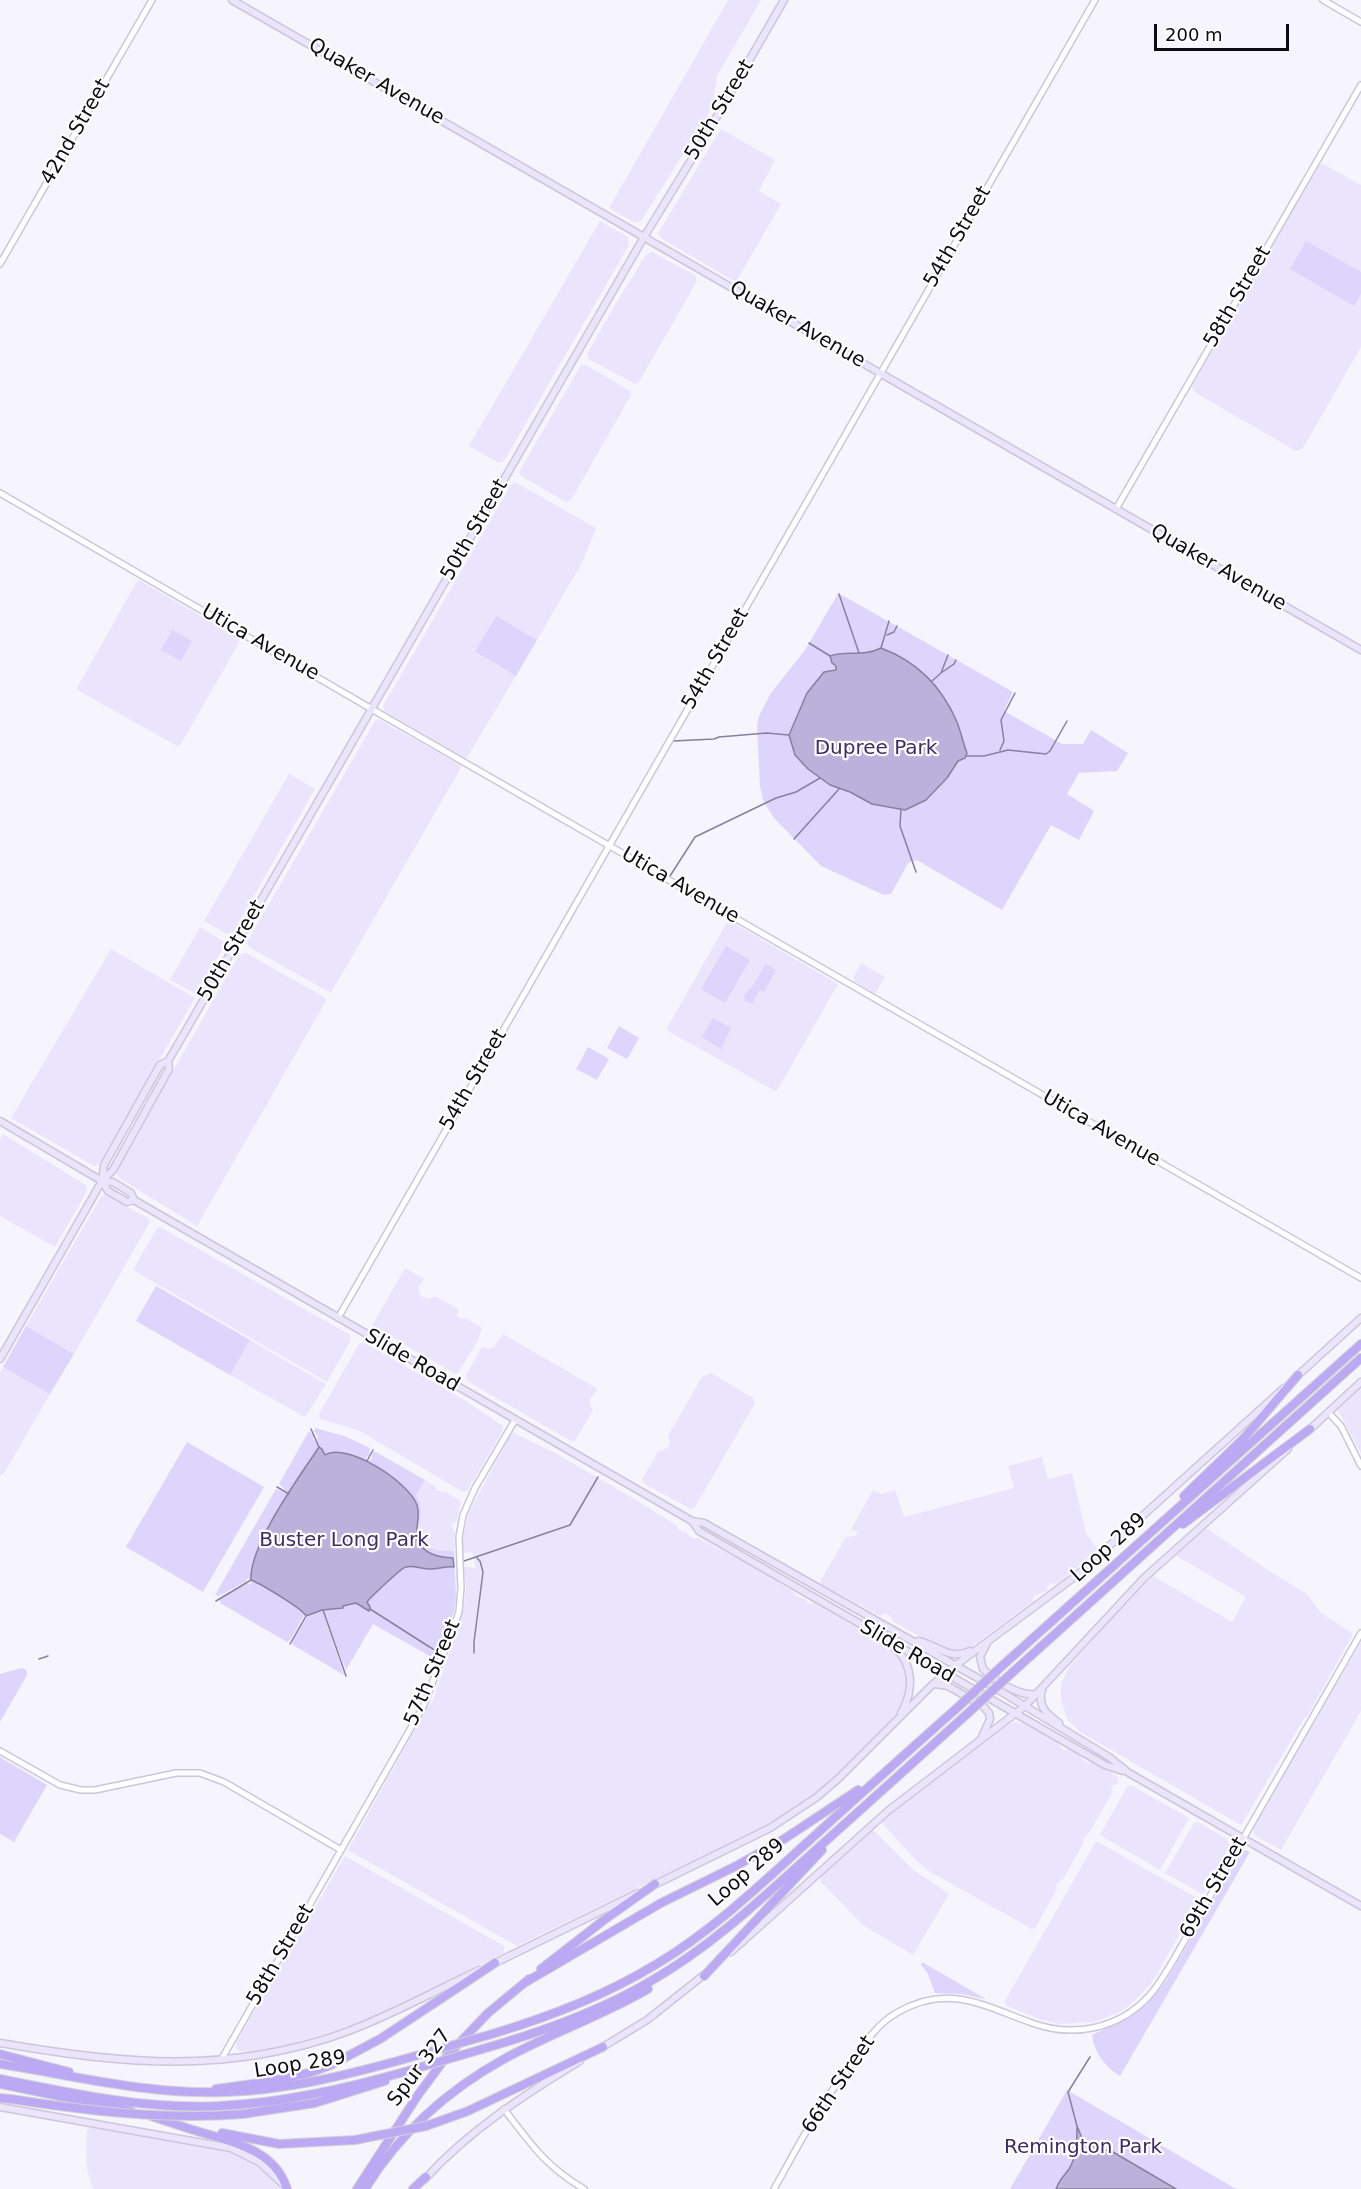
<!DOCTYPE html>
<style>
body{margin:0}
#map{position:relative;width:1361px;height:2189px;overflow:hidden;background:#f6f4fd;font-family:"DejaVu Sans",sans-serif}
canvas{display:block}
.scale{position:absolute;left:1154px;top:24px;width:135px;height:27px;box-sizing:border-box;border:3px solid #0d0c13;border-top:0;padding-left:8px;font-size:18px;line-height:21px;white-space:nowrap;color:#0d0c13;-webkit-text-stroke:4px #fff;paint-order:stroke}
</style>
<div id="map">
<canvas width="1361" height="2189"></canvas>
<div class="scale">200 m</div>
</div>
<script>
const c = document.querySelector('canvas').getContext('2d');
c.lineJoin = 'round';
function fill(path, color) {
  c.fillStyle = color;
  c.fill(path, 'evenodd');
}
function trace(path, color, width, dash) {
  c.strokeStyle = color;
  c.lineWidth = width;
  c.lineCap = dash ? 'butt' : 'round';
  c.setLineDash(dash || []);
  c.stroke(path);
}
function write(font, color, halo, rows, align = 'center') {
  c.font = font + ' "DejaVu Sans",sans-serif';
  c.lineWidth = 4.5;
  c.setLineDash([]);
  c.textBaseline = 'middle';
  c.strokeStyle = halo;
  c.fillStyle = color;
  for (const [text, x, y, turn = 0] of rows) {
    c.save();
    c.translate(x, y);
    c.rotate((+turn || 0) * Math.PI / 180);
    c.textAlign = isNaN(turn) ? turn : align;
    if (halo) c.strokeText(text, 0, 0);
    c.fillText(text, 0, 0);
    c.restore();
  }
}
fill(new Path2D(`
 M728 0H761L717 76 712 108 641 221 635 223 609 208Z
 M721 129 775 160 759 191 781 204 736 282 662 239 658 233Z
 M1323 164 1361 185V347L1303 448 1296 451 1194 392 1192 386 1319 165Z
 M600 221 628 237 629 245 504 461 499 463 469 446Z
 M652 252 695 275 697 281 639 382 635 384 589 359 587 354 612 310 646 255Z
 M581 365H586L630 391 631 395 571 500 566 502 521 476 519 472Z
 M515 482 596 528 583 561 537 640 496 617 475 653 516 676 466 759 384 711 383 706 511 485Z
 M139 580 240 639 239 643 181 744 177 746 79 691 77 688 136 583Z
 M378 719 462 766 331 993 249 947 247 942 375 721Z
 M289 774 315 789 233 932 227 934 204 921Z
 M730 921 838 984 778 1089 775 1091 670 1032 667 1028 726 924Z
 M200 927 223 941 225 945 196 994 170 980Z
 M111 949 195 998 99 1164 94 1166 11 1118Z
 M246 953 327 999 197 1226 119 1178 116 1171 239 955Z
 M861 963 885 977 875 994 854 981V976Z
 M3 1134 87 1186 86 1193 55 1247 0 1216V1140Z
 M105 1195 148 1218 150 1222 74 1354 26 1326 101 1197Z
 M160 1227 350 1335 351 1340 327 1382 133 1270 157 1228Z
 M405 1268 424 1279 418 1288 421 1296 429 1299 435 1296 458 1309 457 1316 462 1319 465 1318 482 1328 478 1340 458 1373H454L372 1326Z
 M503 1334 598 1389 590 1399V1405L593 1410 575 1441H571L467 1381 466 1375 482 1347 488 1349 494 1347Z
 M250 1340 326 1384 306 1416H303L230 1375Z
 M363 1342 461 1398 503 1426 502 1432 467 1491 463 1492 358 1430 320 1419 319 1414 359 1344Z
 M3 1367 50 1394 4 1473 0 1476V1373Z
 M711 1373 753 1398 755 1403 695 1507 691 1509 645 1484 642 1479 658 1452 664 1450 668 1447 670 1442 668 1436 702 1377Z
 M1361 1389V1454L1338 1410Z
 M512 1432 557 1454 636 1500 676 1525 678 1529 683 1532 686 1531 687 1534 693 1538H698L754 1567 795 1593 797 1597 805 1599 809 1604 815 1603 889 1647 904 1664 908 1677 907 1692 897 1714 841 1772 804 1802 760 1829 517 1946 348 1850 427 1708 432 1703 463 1612 466 1589 464 1567 476 1568 472 1552 463 1553V1538L468 1514Z
 M1042 1457 1048 1479 1072 1473 1086 1533 1098 1550 1057 1584 1051 1583 1047 1587V1591L1034 1596 1033 1601 967 1650 958 1653 944 1650 892 1621 891 1617 885 1613 880 1616 821 1584V1580L846 1537 855 1536 858 1532 851 1529 873 1490 881 1494 895 1490 904 1517 1014 1488 1008 1466Z
 M425 1480 435 1486 436 1490 441 1492H445L461 1501 457 1520 453 1523 452 1528 455 1532 454 1551 427 1548 419 1541 417 1533 420 1508 416 1496Z
 M1208 1529 1269 1571 1307 1594 1321 1613 1353 1634 1306 1718 1305 1717 1241 1825 1080 1732 1068 1720 1061 1701V1684L1069 1667 1119 1610 1153 1576 1232 1622 1246 1597 1175 1555 1203 1530Z
 M1361 1642V1711L1281 1850 1254 1835 1253 1828Z
 M1016 1722 1025 1724 1059 1743 1060 1747 1065 1750 1069 1749 1081 1756 1082 1760 1088 1763 1093 1762 1116 1775 1118 1779V1784L1114 1785 1111 1788 1113 1792 1088 1834 1083 1839 1084 1842 1063 1879 1056 1884 1057 1889 1035 1928 1032 1929 927 1870 914 1858 882 1823 884 1818 897 1807 1008 1725Z
 M1131 1785 1189 1818 1160 1870 1100 1835 1127 1787Z
 M1198 1822 1227 1839 1230 1845 1205 1893 1202 1894 1165 1873 1194 1823Z
 M873 1830 912 1869 949 1894 913 1955 863 1925 820 1881 822 1876Z
 M1096 1841 1197 1898 1198 1903 1151 1984 1131 2004 1120 2012 1094 2022 1060 2024 1039 2019 1007 2006 1005 2001Z
 M345 1856 504 1946V1953L388 2010 353 2025 291 2044 255 2052 239 2051 236 2047 237 2041Z
 M90 2127 237 2153 254 2161 277 2181 283 2189H94L89 2178 86 2161 87 2130Z`), '#eae5fc');
fill(new Path2D(`
 M1306 241 1361 272V294L1354 306 1290 269Z
 M838 594 842 595 1013 692 1004 711 1062 744H1083L1091 730 1128 753 1117 771 1079 773 1067 794 1094 811 1079 840 1051 825 1002 910 917 860 908 863 891 894 884 895 821 866 773 817 763 800 760 786 757 727 759 716 771 693 805 650Z
 M496 616 537 640 516 676 475 652Z
 M172 630 192 641 181 661 161 650Z
 M726 946 750 960 725 1003 701 989Z
 M765 964 776 970 764 992 760 990 752 1004 745 1001 744 995 753 986Z
 M713 1018 731 1028 721 1049 702 1037Z
 M619 1026 639 1038 627 1059 607 1048Z
 M588 1047 609 1059 597 1080 576 1069Z
 M156 1286 250 1340 230 1375 136 1321Z
 M26 1326 74 1354 50 1394 3 1367Z
 M315 1428 344 1436 370 1448 369 1456 366 1457 367 1460H371L373 1452H376L425 1480 416 1496C435 1523 387 1548 454 1551L456 1598 454 1611 442 1644H441L438 1651 427 1647 437 1654 435 1659 373 1624 346 1670 322 1610 344 1675 293 1645 292 1641 306 1617 308 1618V1615L306 1613 303 1615 304 1616 290 1640 287 1642 220 1603V1598L248 1583 250 1585 252 1581 251 1579H246L247 1581 219 1596 215 1595 276 1489 289 1494 279 1484 309 1431 314 1436 313 1439 316 1441 320 1446 317 1440 318 1437 314 1431Z
 M187 1442 264 1487 203 1592 126 1547Z
 M22 1668 26 1670 27 1675 0 1722V1674Z
 M0 1757 47 1785 14 1842 0 1834Z
 M1245 1850 1250 1852 1120 2076C1105 2067 1094 2052 1092 2035L1132 2016 1147 2004 1166 1981 1241 1853Z
 M922 1962 986 1999H985L962 1994 935 1993 927 1972 921 1965Z
 M1067 2090 1236 2189H1010Z`), '#ded5fd');
const water = new Path2D(`
 M881 648C916 661 942 687 957 722 961 732 963 743 967 753L965 758 958 761 947 778 926 800 905 810 872 804 850 792 830 785 808 769 795 755 789 735 807 693 824 672 836 670V666L832 663 830 656C844 650 864 657 881 648Z
 M319 1447 322 1449 325 1455C346 1441 409 1482 417 1505 421 1517 414 1530 418 1542 426 1555 439 1557 453 1558L454 1567C446 1566 438 1569 430 1569 422 1569 413 1565 406 1567 402 1567 370 1598 367 1602L370 1607 369 1611 356 1603 343 1606V1608L322 1610 306 1616C303 1609 261 1584 251 1580 249 1545 300 1476 319 1447Z
 M1077 2126 1084 2143 1113 2152 1176 2189H1056C1059 2180 1064 2176 1069 2169 1077 2156 1077 2141 1077 2126Z`);
fill(water, '#bbb2db');
trace(water, '#87809f', 1.5);
trace(new Path2D(`
 M839 594 859 653
 M887 635 894 632 897 626
 M809 643 830 656
 M881 648 889 621
 M941 673 954 664 956 660
 M932 681 941 673 948 655
 M673 741 714 739 719 737 767 733 789 735
 M1000 750 1004 741 1001 720 1015 693
 M966 756H984L1008 750 1046 754 1050 751 1067 721
 M901 809 900 826 916 872
 M794 839 839 789
 M670 876 695 837 776 798 796 792 820 778
 M311 1429 319 1447
 M367 1461 373 1450
 M277 1487 289 1494
 M464 1561 570 1525 598 1477
 M216 1601 251 1580
 M370 1609 439 1653
 M323 1610 346 1676
 M290 1644 306 1616
 M474 1653V1642L483 1572 480 1561 477 1558
 M39 1659 48 1656
 M1077 2126 1068 2092 1090 2057`), '#87809f', 1.5);
const tertiary = new Path2D(`
 M1323 0 1361 22
 M0 264 152 0
 M0 493 382 715 1361 1278
 M1116 509 1361 85
 M338 1318 1095 0
 M1328 1412 1341 1426 1361 1466
 M0 1751 60 1785 81 1790H95L176 1773H200L224 1782 341 1850
 M221 2060 424 1705 459 1612 461 1588 459 1537 463 1515 475 1488 515 1420
 M504 2109C531 2144 545 2166 584 2189
 M774 2189C791 2159 807 2128 826 2099 832 2090 839 2082 845 2073 861 2050 873 2026 898 2012 949 1983 984 2006 1032 2023 1073 2038 1119 2029 1149 1996 1159 1985 1166 1972 1174 1959L1361 1633`);
const secondary = new Path2D(`
 M232 0 1361 650
 M0 1121 102 1181 108 1191 127 1202 134 1200
 M102 1181 113 1182 131 1193 134 1200 160 1215 692 1521 704 1523 990 1685 1109 1757 1129 1773 1361 1906
 M102 1181 104 1165 160 1065 168 1061
 M0 1359 102 1181 113 1170 169 1069 168 1061 174 1051 644 237 701 144 784 0
 M1296 1377 1361 1318
 M1307 1432 1361 1382
 M692 1521 699 1531 1105 1765 1123 1771
 M918 1641C938 1645 949 1661 970 1651
 M987 1643 980 1657 983 1669C995 1680 1019 1697 1036 1694
 M894 1647C914 1665 914 1691 901 1713
 M935 1684 948 1686 983 1706 989 1713 990 1719 982 1737
 M1042 1690C1037 1706 1047 1714 1059 1723
 M652 1886 770 1828 817 1797 839 1778 932 1685 956 1665 1077 1575 1284 1388
 M731 1952 889 1810 1025 1706 1144 1578 1288 1449
 M491 1965 638 1893
 M0 2043C121 2064 228 2075 346 2032 392 2015 435 1991 479 1970
 M601 2048 647 2020 705 1974
 M0 2107 231 2148 259 2162 282 2183
 M424 2180C468 2131 524 2095 580 2061`);
const motorway = new Path2D(`
 M1184 1496 1244 1438 1298 1375
 M1183 1524 1310 1429
 M1003 1665 1361 1344
 M1014 1671 1361 1358
 M541 1969 604 1920 655 1884
 M704 1976 822 1850
 M526 1982 661 1903 736 1866 784 1839 858 1790
 M492 2034C549 2017 604 1996 655 1965 709 1933 755 1890 801 1848 853 1801 905 1754 957 1708
 M496 2045C550 2029 602 2010 651 1981 710 1947 758 1902 808 1857 861 1809 914 1761 967 1714
 M0 2054 69 2072
 M0 2064C75 2076 149 2095 226 2092 286 2090 343 2076 401 2060
 M0 2079C69 2093 148 2110 219 2106 282 2103 343 2089 404 2072
 M0 2084 131 2111
 M216 2089 267 2082 309 2073 331 2065 380 2039 495 1963
 M0 2098 11 2099
 M243 2114 315 2103 385 2081
 M151 2116C163 2120 175 2124 187 2128 223 2140 274 2146 287 2189
 M426 2126 468 2111 603 2047
 M222 2133 279 2144 355 2140
 M357 2189 418 2095 447 2056 488 2013 529 1979
 M365 2189C399 2134 448 2090 504 2059 551 2033 602 2016 648 1989
 M413 2189 426 2177`);
trace(tertiary, '#cbc7db', 8);
trace(secondary, '#cbc7db', 9);
trace(motorway, '#d3d3d5', 10);
trace(tertiary, '#fff', 5);
trace(secondary, '#ebe5fc', 6);
trace(motorway, '#bba9f4', 8);
const motorwayBridge = new Path2D(`
 M957 1708 1003 1665
 M967 1714 1014 1671
 M401 2060 492 2034
 M404 2072 496 2045
 M11 2099C88 2111 165 2120 243 2114
 M355 2140 426 2126`);
trace(motorwayBridge, '#d3d3d5', 10, []);
trace(motorwayBridge, '#bba9f4', 8);
write('20px', '#0d0c13', '#fff', [
 ["Quaker Avenue",376,82,30],
 ["50th Street",720,110,-59],
 ["42nd Street",76,132,-60],
 ["54th Street",958,237,-60],
 ["58th Street",1238,297,-60],
 ["Quaker Avenue",797,325,30],
 ["50th Street",475,530,-60],
 ["Quaker Avenue",1218,568,30],
 ["Utica Avenue",260,643,30],
 ["54th Street",716,659,-60],
 ["Utica Avenue",680,886,30],
 ["50th Street",232,951,-60],
 ["54th Street",474,1080,-60],
 ["Utica Avenue",1101,1129,30],
 ["Slide Road",412,1361,30],
 ["Loop 289",1109,1548,-42],
 ["Slide Road",907,1652,30],
 ["57th Street",433,1673,-67],
 ["Loop 289",747,1873,-41],
 ["69th Street",1214,1888,-60],
 ["58th Street",281,1955,-60],
 ["Loop 289",300,2065,-9],
 ["Spur 327",420,2068,-53],
 ["66th Street",839,2085,-56]
]);
write('20px', '#3d2d61', '#fff', [
 ["Dupree Park",876,749],
 ["Buster Long Park",344,1541],
 ["Remington Park",1083,2148]
]);
</script>
